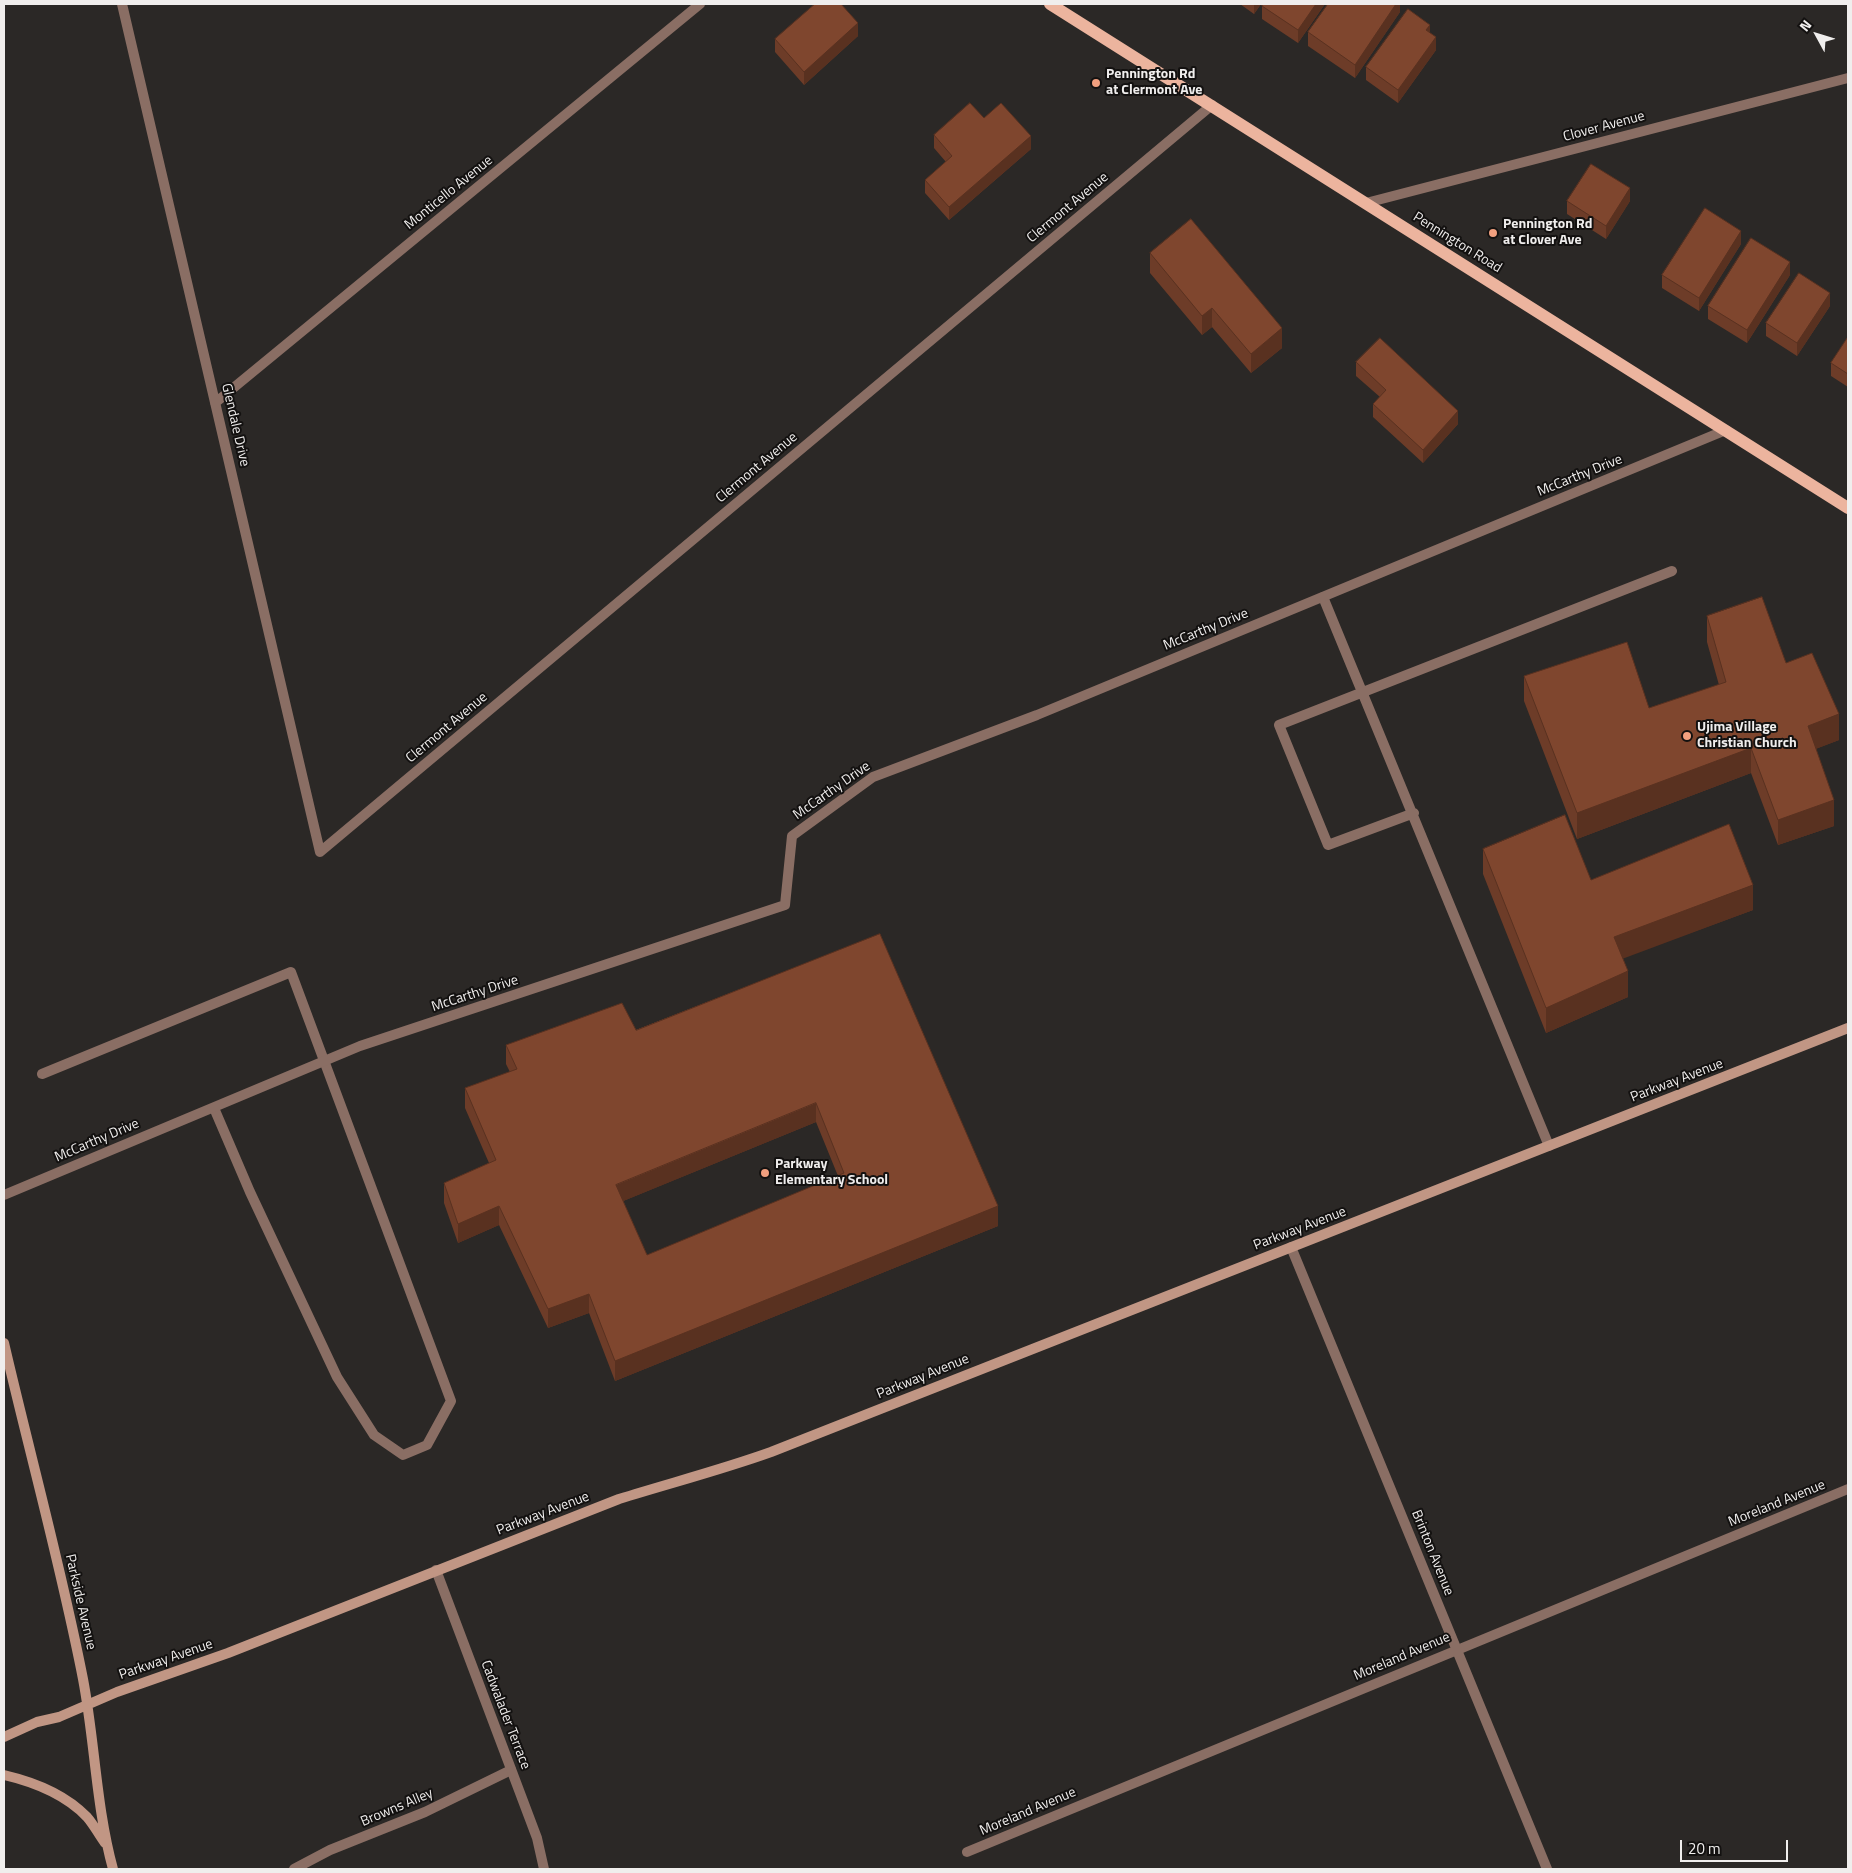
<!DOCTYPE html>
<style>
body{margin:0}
#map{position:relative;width:1852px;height:1873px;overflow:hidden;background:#2b2826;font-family:"Titillium Web",sans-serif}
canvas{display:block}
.frame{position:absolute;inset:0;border:5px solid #f0eeed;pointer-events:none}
.north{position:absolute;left:1792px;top:10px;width:50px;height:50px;-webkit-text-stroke:4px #131110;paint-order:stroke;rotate:309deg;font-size:14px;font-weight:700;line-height:20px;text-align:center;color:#f0eeed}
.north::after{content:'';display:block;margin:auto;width:18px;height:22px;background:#f0eeed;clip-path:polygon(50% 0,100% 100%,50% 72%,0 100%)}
.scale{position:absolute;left:1680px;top:1840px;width:108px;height:22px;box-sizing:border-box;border:2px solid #f0eeed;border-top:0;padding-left:6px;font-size:15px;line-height:18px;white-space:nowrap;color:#f0eeed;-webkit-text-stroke:4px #131110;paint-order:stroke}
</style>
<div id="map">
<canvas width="1852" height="1873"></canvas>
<div class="frame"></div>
<div class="north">N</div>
<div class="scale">20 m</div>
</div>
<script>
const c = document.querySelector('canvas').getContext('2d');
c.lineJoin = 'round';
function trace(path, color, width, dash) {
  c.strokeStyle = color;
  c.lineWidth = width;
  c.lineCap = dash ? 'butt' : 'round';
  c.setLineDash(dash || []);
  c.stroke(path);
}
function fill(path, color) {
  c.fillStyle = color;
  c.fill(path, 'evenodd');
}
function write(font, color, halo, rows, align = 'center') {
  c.font = font + ' "Titillium Web",sans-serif';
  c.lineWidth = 4;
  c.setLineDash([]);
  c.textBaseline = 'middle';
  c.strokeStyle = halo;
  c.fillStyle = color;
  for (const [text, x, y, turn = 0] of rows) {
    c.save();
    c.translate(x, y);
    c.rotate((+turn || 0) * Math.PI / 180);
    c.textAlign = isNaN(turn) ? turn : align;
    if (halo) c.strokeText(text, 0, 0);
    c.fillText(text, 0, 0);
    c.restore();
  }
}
trace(new Path2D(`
 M1323 597 1549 1146
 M1414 813 1328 845 1279 725 1672 571
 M42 1074 291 972 451 1401 427 1445 403 1455 374 1435 337 1377 250 1192 214 1108
 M294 1869 330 1850 425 1812 511 1770`), '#8a6e64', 10);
trace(new Path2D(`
 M122 4 320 852 1212 105
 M1366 203 1848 78
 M215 403 700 4
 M4 1195 360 1046 785 905 792 836 873 777 1037 715 1726 430
 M1291 1247 1547 1869
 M436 1570 537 1838 544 1869
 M967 1852 1848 1489`), '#8a6e64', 10);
trace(new Path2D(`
 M4 1343C30 1455 61 1566 83 1679 95 1742 96 1807 113 1869
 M4 1737 37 1722 59 1717 117 1692 228 1653 619 1499C670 1483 721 1470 771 1452L1848 1028
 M4 1775C34 1782 65 1794 87 1817 94 1825 99 1835 105 1843`), '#c19684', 10);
trace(new Path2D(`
 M1050 4 1848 508`), '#ecb49e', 12);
fill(new Path2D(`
 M1240 4H1261L1254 14Z
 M1325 4 1298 43 1262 19V6Z
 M1400 4V12L1355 78 1308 46V32Z
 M1430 33 1436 50 1398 103 1366 80V67Z
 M858 36 804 85 775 52V39Z
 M984 118 1031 149 949 220 925 193V180L946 162 934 148V135Z
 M1567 201H1630L1606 239 1567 214Z
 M1741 244 1699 311 1662 288V275Z
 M1150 253 1282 348 1251 373 1212 327 1202 335 1150 273Z
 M1790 275 1747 343 1708 319V306Z
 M1830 306 1797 356 1766 336V323Z
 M1848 337V387L1831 376V363Z
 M1356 362 1458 424 1423 463 1373 417V404L1380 397 1356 376Z
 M1707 616 1786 663 1839 740 1815 749 1834 826 1778 845 1751 773 1577 839 1524 701V676L1649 708 1719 685 1707 642Z
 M1483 849 1591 880 1753 910 1622 958 1628 997 1546 1033 1483 874Z
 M880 934 998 1226 615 1381 589 1313 548 1328 499 1225 458 1243 444 1203V1183L489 1163 465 1108V1088L510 1072 506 1064V1045L636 1030ZM816 1122 838 1176 647 1255 623 1201Z`), '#6d3c28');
fill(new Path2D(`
 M1254 4H1261L1254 14Z
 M1316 4H1325L1298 43V30Z
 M1396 4H1400V12L1355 78V65Z
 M858 23V36L804 85V72Z
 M1430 25V38L1426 30Z
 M1436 37V50L1398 103V90Z
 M1031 136V149L949 220V207Z
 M1630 188V201L1606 239V226Z
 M1741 231V244L1699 311V298Z
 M1790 262V275L1747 343V330Z
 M1830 293V306L1797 356V343Z
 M1212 308V327L1202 335V316Z
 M1282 328V348L1251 373V354Z
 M1458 411V424L1423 463V450Z
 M1839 714V740L1808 752V726Z
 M1751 748V773L1577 839V813Z
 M1834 800V826L1778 845V820Z
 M1753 885V910L1614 962V937Z
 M1628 971V997L1546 1033V1008Z
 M816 1103V1122L616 1204V1185Z
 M499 1206V1225L458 1243V1224Z
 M998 1206V1226L615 1381V1361Z
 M589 1294V1313L548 1328V1309Z`), '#593120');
const building = new Path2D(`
 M815 4H841L858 23 804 72 775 39Z
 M1263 4H1316L1298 30 1262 6Z
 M1328 4H1396L1355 65 1308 32Z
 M1408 9 1430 25 1426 30 1436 37 1398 90 1366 67Z
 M970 103 984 118 1001 103 1031 136 949 207 925 180 952 156 934 135Z
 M1591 164 1630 188 1606 226 1567 201Z
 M1705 208 1741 231 1699 298 1662 275Z
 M1191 219 1282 328 1251 354 1212 308 1202 316 1150 253Z
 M1751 238 1790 262 1747 330 1708 306Z
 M1799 273 1830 293 1797 343 1766 323Z
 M1848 337V374L1831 363Z
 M1380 338 1458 411 1423 450 1373 404 1386 390 1356 362Z
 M1762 597 1786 663 1812 653 1839 714 1808 726 1834 800 1778 820 1751 748 1577 813 1524 676 1627 642 1649 708 1726 682 1707 616Z
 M1565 815 1591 880 1729 824 1753 885 1614 937 1628 971 1546 1008 1483 849Z
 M880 934 998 1206 615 1361 589 1294 548 1309 499 1206 458 1224 444 1183 496 1160 465 1088 517 1069 506 1045 622 1003 636 1030ZM816 1103 844 1173 647 1255 616 1185Z`);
fill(building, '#7f462e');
trace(building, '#593120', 1);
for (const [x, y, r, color] of [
 [1096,83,5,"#f2a07f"],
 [1493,233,5,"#f2a07f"],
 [1687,736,5,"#f2a07f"],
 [765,1173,5,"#f2a07f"]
]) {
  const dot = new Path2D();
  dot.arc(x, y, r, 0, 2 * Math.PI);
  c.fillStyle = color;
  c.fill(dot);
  trace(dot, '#131110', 2);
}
write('bold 14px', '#f0eeed', '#131110', [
 ["Pennington Rd",1106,75],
 ["at Clermont Ave",1106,91],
 ["Pennington Rd",1503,225],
 ["at Clover Ave",1503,241],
 ["Ujima Village",1697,728],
 ["Christian Church",1697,744],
 ["Parkway",775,1165],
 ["Elementary School",775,1181]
], 'left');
write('14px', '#f0eeed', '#131110', [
 ["Clover Avenue",1604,127,-15],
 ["Monticello Avenue",449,193,-39],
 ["Clermont Avenue",1068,208,-40],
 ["Pennington Road",1457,243,32],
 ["Glendale Drive",235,425,77],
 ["Clermont Avenue",757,468,-40],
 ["McCarthy Drive",1580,476,-22],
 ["McCarthy Drive",1206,630,-22],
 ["Clermont Avenue",447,728,-40],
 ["McCarthy Drive",832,791,-35],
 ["McCarthy Drive",475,994,-18],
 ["Parkway Avenue",1677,1081,-21],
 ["McCarthy Drive",97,1141,-23],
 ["Parkway Avenue",1300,1229,-21],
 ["Parkway Avenue",923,1377,-22],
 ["Moreland Avenue",1777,1504,-22],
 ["Parkway Avenue",543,1514,-21],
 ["Brinton Avenue",1432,1553,68],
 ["Parkside Avenue",80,1602,77],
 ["Moreland Avenue",1402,1657,-23],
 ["Parkway Avenue",166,1660,-19],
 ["Cadwalader Terrace",505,1715,69],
 ["Browns Alley",397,1808,-23],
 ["Moreland Avenue",1028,1812,-23]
]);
</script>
